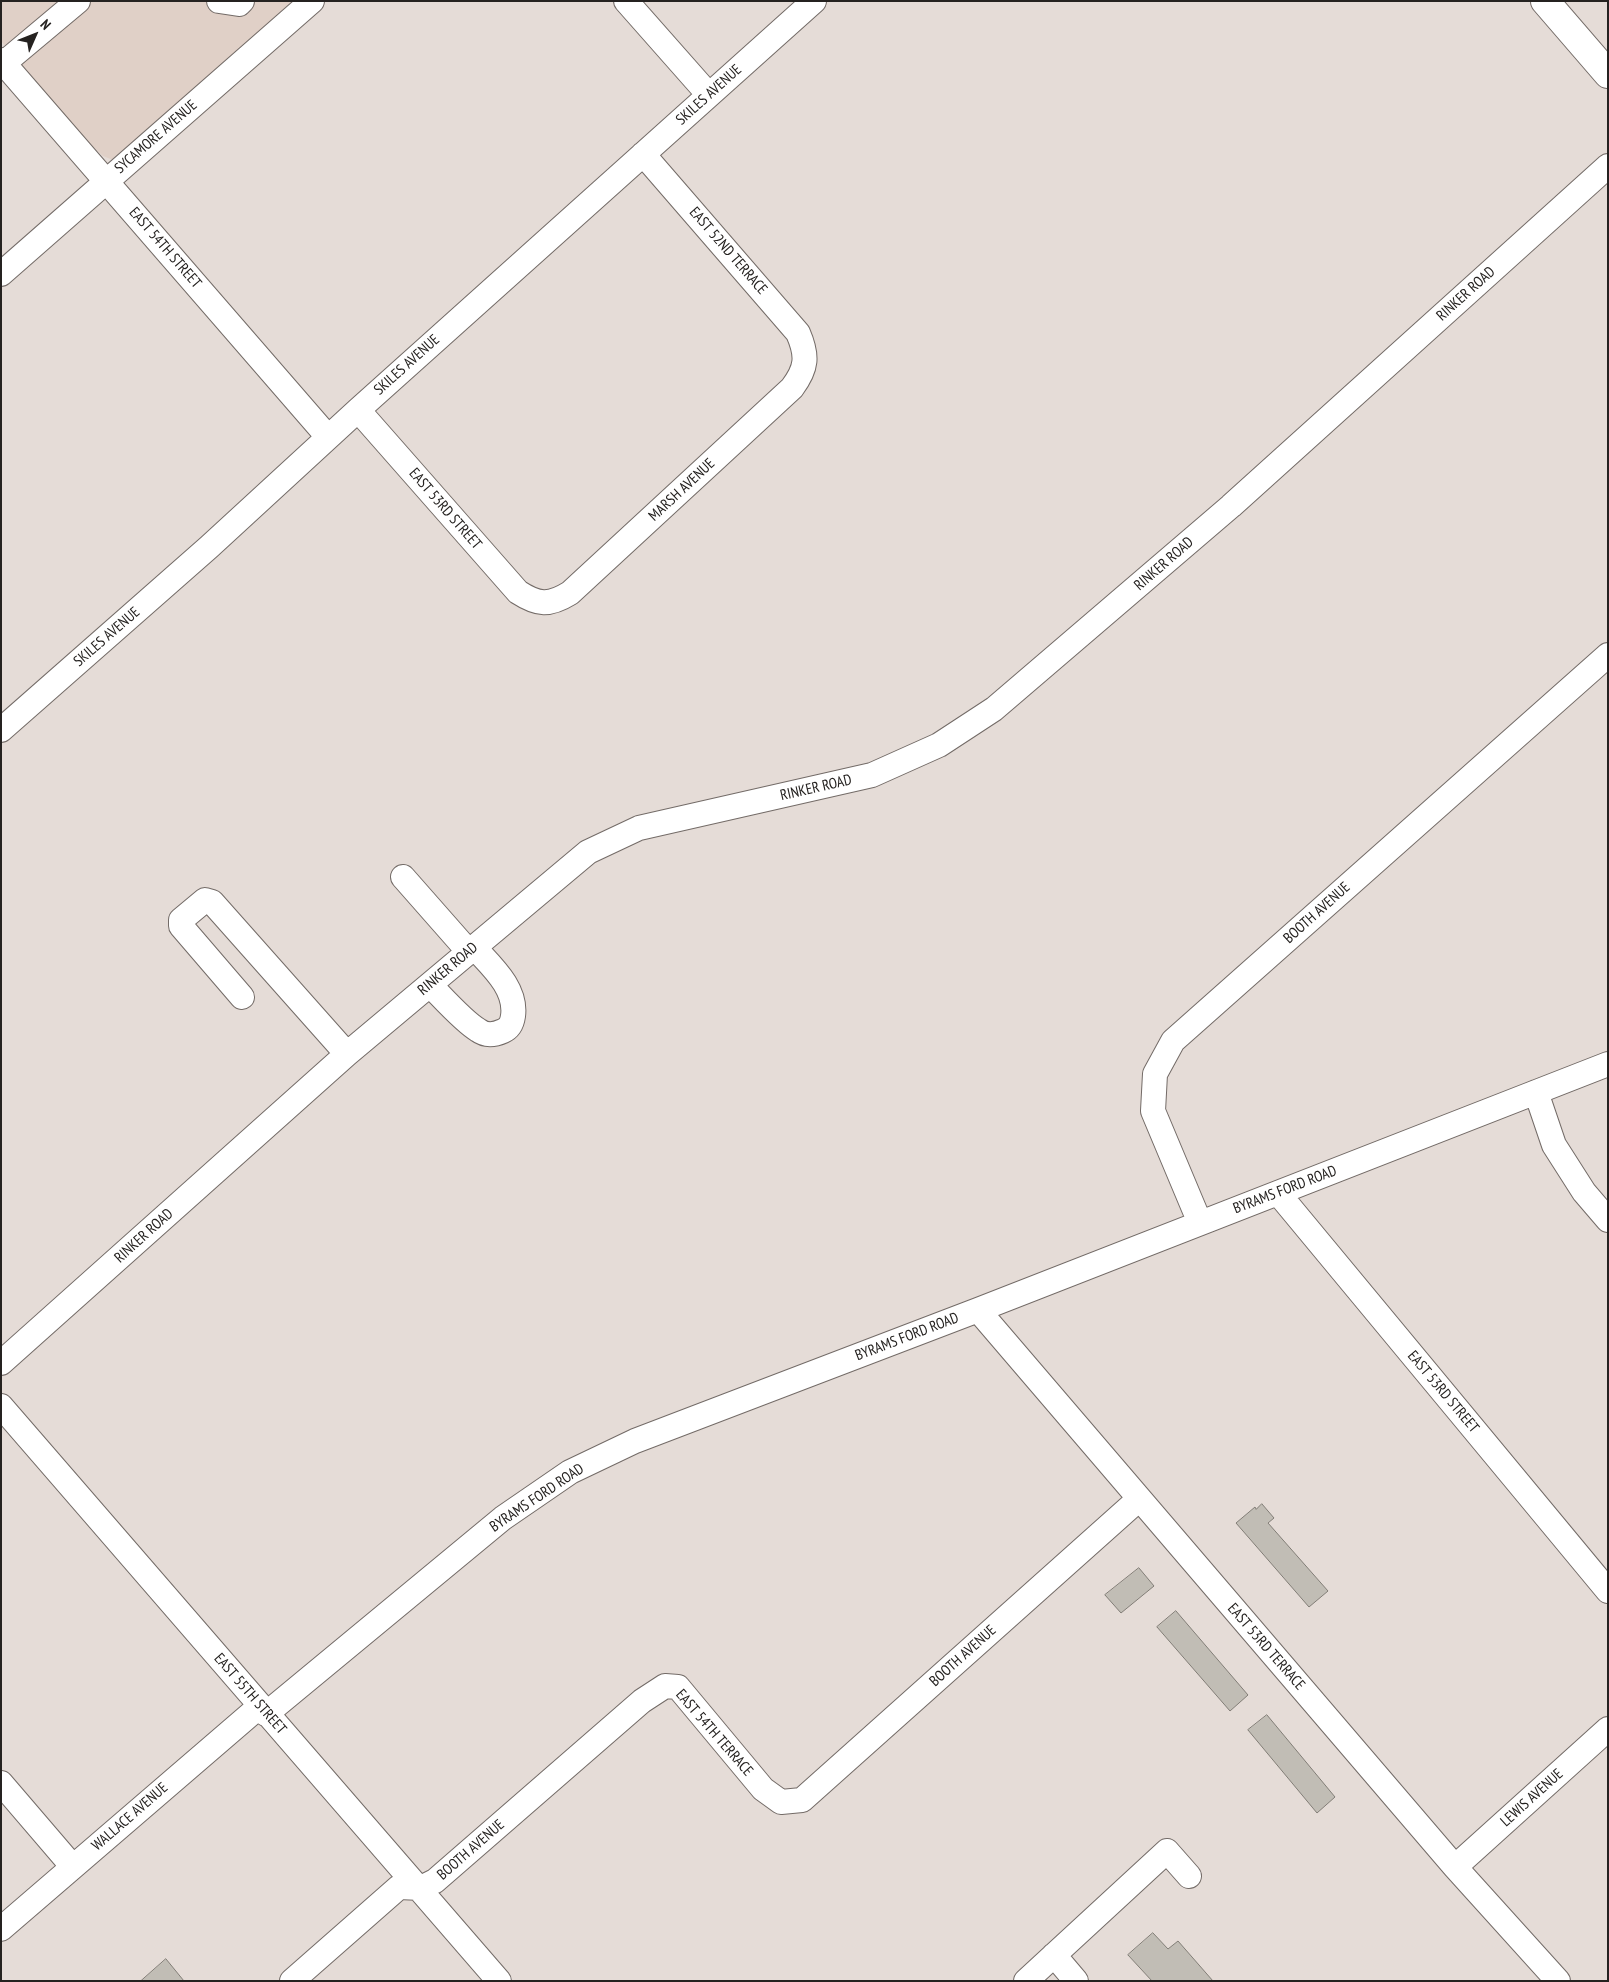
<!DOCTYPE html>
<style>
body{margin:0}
#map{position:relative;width:1609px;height:1982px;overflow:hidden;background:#e5dcd7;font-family:"PT Sans Narrow",sans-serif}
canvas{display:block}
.frame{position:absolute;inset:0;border:2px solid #252220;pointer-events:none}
.north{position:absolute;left:10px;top:10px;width:50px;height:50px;-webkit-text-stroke:4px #fff;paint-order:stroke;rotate:46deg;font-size:14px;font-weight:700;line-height:20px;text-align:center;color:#252220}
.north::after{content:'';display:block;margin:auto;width:18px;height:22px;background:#252220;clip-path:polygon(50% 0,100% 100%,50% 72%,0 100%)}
</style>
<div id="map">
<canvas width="1609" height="1982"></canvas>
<div class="frame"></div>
<div class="north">N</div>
</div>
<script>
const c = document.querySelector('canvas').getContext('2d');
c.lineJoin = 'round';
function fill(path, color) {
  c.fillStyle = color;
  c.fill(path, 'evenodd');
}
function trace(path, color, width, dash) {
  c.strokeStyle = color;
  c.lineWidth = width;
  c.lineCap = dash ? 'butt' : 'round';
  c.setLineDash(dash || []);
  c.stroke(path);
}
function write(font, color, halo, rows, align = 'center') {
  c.font = font + ' "PT Sans Narrow",sans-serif';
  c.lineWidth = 4.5;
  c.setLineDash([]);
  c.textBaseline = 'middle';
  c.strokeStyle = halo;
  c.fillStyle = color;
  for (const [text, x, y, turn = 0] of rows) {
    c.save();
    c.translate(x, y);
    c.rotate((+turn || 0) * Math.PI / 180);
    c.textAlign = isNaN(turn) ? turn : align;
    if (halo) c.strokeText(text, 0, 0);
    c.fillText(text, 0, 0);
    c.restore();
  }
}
fill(new Path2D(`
 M1 1H298L113 160 103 156 87 141 1 41Z`), '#e0d0c7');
const building = new Path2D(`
 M1262 1504 1274 1518 1268 1523 1328 1591 1309 1607 1236 1523 1255 1507 1256 1509Z
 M1139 1568 1154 1586 1121 1613 1105 1595Z
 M1176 1611 1248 1695 1230 1711 1157 1627Z
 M1267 1715 1335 1797 1317 1813 1248 1730Z
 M1153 1933 1168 1949 1178 1941 1213 1981H1152L1128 1955Z
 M166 1959 184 1981H141Z`);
fill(building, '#c1bdb5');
trace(building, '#817d76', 1);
const minor = new Path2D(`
 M219 1 239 4 242 1
 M626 1 709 95
 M1 60 328 437
 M4 63 78 1
 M1 274 312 1
 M358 410 518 592C538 605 549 606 570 593L792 388C807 368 808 356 798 333L643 154
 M1 730 209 547 358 410 814 1
 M403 877 469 952
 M430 985C442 997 464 1022 478 1030 486 1036 494 1035 503 1031 510 1028 512 1023 513 1016 517 988 491 966 474 947
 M242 997 181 926V920L205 900 212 902 347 1054
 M1536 1092 1554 1145 1584 1192 1608 1220
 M1278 1193 1608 1591
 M1200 1223 1153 1111 1155 1074 1173 1041 1608 655
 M978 1310 1455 1867 1558 1981
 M1 1363 347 1054 588 852 639 828 872 775 939 745 994 709 1231 506 1608 166
 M1 1406 499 1981
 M266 1714 503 1518 570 1472 635 1441 978 1310 1608 1064
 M1 1783 73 1867
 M1455 1867 1608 1729
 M1 1929 260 1706
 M1054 1955 1076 1981
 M292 1981 399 1887 421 1888 435 1881 642 1701 665 1686 678 1687 763 1789 781 1802 802 1800 1139 1499
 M1026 1981 1167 1851 1189 1876`);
const major = new Path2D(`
 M1545 1 1608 74`);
trace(minor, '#736b67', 26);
trace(major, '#736b67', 30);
trace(minor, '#fff', 24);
trace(major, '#fff', 28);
write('15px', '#252220', '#fff', [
 ["SKILES AVENUE",709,95,-42],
 ["SYCAMORE AVENUE",156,137,-41],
 ["EAST 54TH STREET",165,248,49],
 ["EAST 52ND TERRACE",728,251,49],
 ["RINKER ROAD",1466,294,-42],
 ["SKILES AVENUE",407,365,-42],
 ["MARSH AVENUE",682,490,-43],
 ["EAST 53RD STREET",445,509,49],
 ["RINKER ROAD",1164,564,-41],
 ["SKILES AVENUE",107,637,-41],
 ["RINKER ROAD",816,788,-13],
 ["BOOTH AVENUE",1317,913,-42],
 ["RINKER ROAD",448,969,-40],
 ["BYRAMS FORD ROAD",1285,1190,-21],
 ["RINKER ROAD",144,1236,-42],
 ["BYRAMS FORD ROAD",907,1337,-21],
 ["EAST 53RD STREET",1443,1392,50],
 ["BYRAMS FORD ROAD",537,1498,-34],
 ["EAST 53RD TERRACE",1266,1647,49],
 ["BOOTH AVENUE",963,1656,-42],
 ["EAST 55TH STREET",250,1694,49],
 ["EAST 54TH TERRACE",714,1733,49],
 ["LEWIS AVENUE",1532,1798,-42],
 ["WALLACE AVENUE",130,1817,-41],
 ["BOOTH AVENUE",471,1850,-41]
]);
</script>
